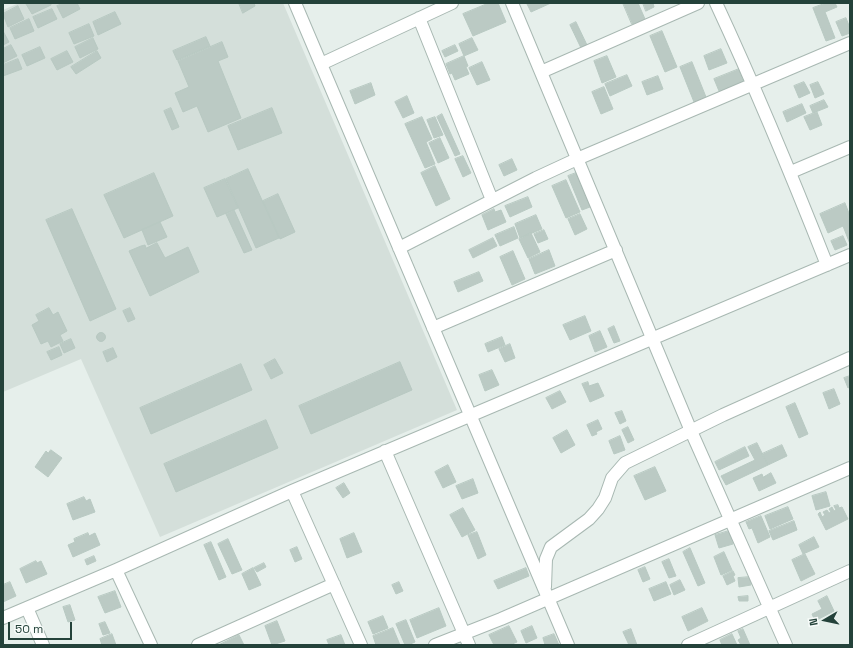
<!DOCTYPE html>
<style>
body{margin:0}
#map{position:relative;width:853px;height:648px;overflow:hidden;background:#e6efeb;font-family:"Space Grotesk",sans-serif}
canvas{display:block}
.frame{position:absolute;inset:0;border:4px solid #24423a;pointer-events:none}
.north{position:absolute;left:805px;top:600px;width:40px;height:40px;-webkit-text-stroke:3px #f7fbf9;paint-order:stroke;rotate:261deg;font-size:11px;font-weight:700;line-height:16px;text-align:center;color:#24423a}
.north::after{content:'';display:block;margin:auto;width:14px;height:18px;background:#24423a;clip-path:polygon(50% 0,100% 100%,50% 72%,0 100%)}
.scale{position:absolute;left:8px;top:622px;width:64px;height:18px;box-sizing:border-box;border:2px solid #24423a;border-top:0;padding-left:5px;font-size:12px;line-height:14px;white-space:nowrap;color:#24423a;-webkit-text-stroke:3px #f7fbf9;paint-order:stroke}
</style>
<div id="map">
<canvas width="853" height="648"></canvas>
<div class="frame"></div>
<div class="north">N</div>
<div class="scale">50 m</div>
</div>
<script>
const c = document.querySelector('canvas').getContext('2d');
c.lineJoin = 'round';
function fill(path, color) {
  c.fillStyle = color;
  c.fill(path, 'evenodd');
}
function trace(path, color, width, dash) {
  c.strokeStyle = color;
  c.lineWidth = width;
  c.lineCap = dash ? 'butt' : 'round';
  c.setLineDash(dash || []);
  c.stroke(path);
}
fill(new Path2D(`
 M19 3H283L457 410 160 537 81 359 3 392V10Z`), '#d4dfda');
const building = new Path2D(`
 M28 3H51V5L32 14 26 4Z
 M64 3H77L80 9 63 18 57 6Z
 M239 3H254L255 6 243 13Z
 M489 3H498L506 22 473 36 463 14Z
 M530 3H551L531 12 527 4Z
 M623 3H638L645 19 632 24Z
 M643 3H653L654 7 646 11Z
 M826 3H835L837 7 825 12 835 38 826 41 813 8Z
 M18 6 24 19 8 27 3 14Z
 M52 9 57 19 38 28 33 17Z
 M115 12 121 24 98 35 93 22Z
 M846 18 850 28V33L842 36 836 22Z
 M29 19 34 31 15 39 10 28Z
 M576 22 587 45 581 48 570 25Z
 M89 24 94 36 74 44 69 33Z
 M3 31 9 42 3 45Z
 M662 31 677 67 665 72 650 36Z
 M206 37 210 46 177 60 173 51Z
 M93 38 98 49 80 58 75 47Z
 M472 38 478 50 464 56 459 44Z
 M222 42 228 57 218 61 241 118 208 132 197 106 183 112 175 93 189 87 178 61Z
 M11 45 17 56 3 63V49Z
 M455 45 458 51 445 57 442 51Z
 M40 47 45 58 27 66 22 55Z
 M721 49 727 63 709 70 704 56Z
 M67 51 73 62 57 70 51 59Z
 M97 51 101 58 76 74 71 67Z
 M464 56 468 66 466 67 469 74 455 80 452 73 450 74 446 64Z
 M607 56 616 77 602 83 594 61Z
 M18 59 22 69 3 76V65Z
 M482 62 490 80 477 85 469 68Z
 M692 62 706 97 694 102 680 67Z
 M739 69 743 81 719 91 714 79Z
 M627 75 632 86 610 96 605 84Z
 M658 76 663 89 647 95 642 82Z
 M804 82 810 93 799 98 794 86Z
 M818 82 824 94 815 98 810 85Z
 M371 83 375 95 355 104 350 91Z
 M604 87 613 109 601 114 592 92Z
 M407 96 414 113 403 118 395 102Z
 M824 100 828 107 813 113 810 106Z
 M802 104 806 113 787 122 783 112Z
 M171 108 179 127 172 130 164 111Z
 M272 108 282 133 238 150 228 126Z
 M817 112 822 125 810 130 804 117Z
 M442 114 460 154 455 156 437 117Z
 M422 117 432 139 426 142 435 164 425 168 405 124Z
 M435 117 443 135 434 138 427 120Z
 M440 138 449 158 438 163 429 143Z
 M463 156 471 173 463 177 455 159Z
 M512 159 517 170 504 176 499 165Z
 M435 166 450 199 436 206 421 173Z
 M248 169 279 238 256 248 226 179Z
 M154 173 173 216 124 238 104 195Z
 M576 173 590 207 582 210 568 176Z
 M225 179 238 208 217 217 204 188Z
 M566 180 580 212 566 218 552 186Z
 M278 194 295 232 280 239 263 201Z
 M528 197 532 207 510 217 505 206Z
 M845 203 850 216V244L843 226 828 233 820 214Z
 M72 209 116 309 90 321 46 220Z
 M494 209 495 212 501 210 506 222 488 230 482 215Z
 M234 210 252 250 244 253 226 214Z
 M580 214 587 229 575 235 568 219Z
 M536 215 542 229 520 238 515 224Z
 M160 222 167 237 148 245 142 230Z
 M514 227 518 238 500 246 495 235Z
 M544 230 548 239 538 243 534 234Z
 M531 233 540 252 528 258 519 239Z
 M843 236 847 245 835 250 831 241Z
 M493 238 497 246 473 258 469 250Z
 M157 243 165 258 188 247 199 272 150 296 129 251 141 246 145 245 146 248Z
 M549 250 555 266 535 274 529 259Z
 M513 251 525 279 512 285 500 257Z
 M479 272 483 281 458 292 454 282Z
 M49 308 53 315 58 312 67 331 60 335 63 341 51 347 48 341 41 344 32 325 39 321 36 315Z
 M130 308 135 319 128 322 123 311Z
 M585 316 591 331 570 340 563 325Z
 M614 326 620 341 614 343 608 329Z
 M600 331 607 347 595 352 589 336Z
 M96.5 337a4.5 4.5 0 1 1 9 0a4.5 4.5 0 1 1-9 0Z
 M502 337 505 345 488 352 485 344Z
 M71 339 75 348 64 353 60 344Z
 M510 344 515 358 505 362 499 349Z
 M59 347 62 355 51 360 47 352Z
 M113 348 117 357 107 362 103 352Z
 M275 359 283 373 271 379 264 365Z
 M400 362 412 390 311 434 299 406Z
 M241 364 252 390 151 434 140 408Z
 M492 370 499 385 485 391 479 375Z
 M850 376V387L848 388 844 378Z
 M588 382 589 386 598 383 604 396 590 402 582 384Z
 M834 389 840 404 829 409 823 393Z
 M560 391 566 402 552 409 546 398Z
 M795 403 808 434 799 438 786 407Z
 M622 411 626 421 620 424 615 413Z
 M266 420 278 448 176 492 164 464Z
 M598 420 602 429 596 432 597 434 592 436 587 425Z
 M628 427 634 440 628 443 622 430Z
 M567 430 575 445 561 453 553 438Z
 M620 436 625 450 614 454 609 441Z
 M757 443 768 465 726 485 721 476 755 460 748 447Z
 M782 445 787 456 768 465 762 454Z
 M745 447 749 456 719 470 715 462Z
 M51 450 62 458 48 477 35 467 46 451 48 453Z
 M448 465 456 482 443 488 435 472Z
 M655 467 666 491 645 500 634 476Z
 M771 473 776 483 759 491 753 478 762 474 763 477Z
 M473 479 478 493 462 499 456 486Z
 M344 483 350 493 343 498 336 488Z
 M826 492 830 506 816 510 812 496Z
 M84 497 86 501 90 499 95 512 73 520 67 504Z
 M838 505 839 508 842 507 848 519 826 530 818 514 820 512 822 517 825 515 823 512 827 510 829 513 831 512 829 509 832 507 834 511 836 510 834 506Z
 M788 507 793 519 770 529 765 516Z
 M463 508 475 530 462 537 450 515Z
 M761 516 770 537 758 543 752 528 749 529 746 522Z
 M794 521 797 530 773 540 769 531Z
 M729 531 733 544 719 548 715 535Z
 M477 532 486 555 478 559 468 535Z
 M88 533 89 536 95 533 100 545 73 557 68 545 75 542 74 539Z
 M354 533 362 552 347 558 340 539Z
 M814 537 819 547 803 554 799 545Z
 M228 539 242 570 232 574 218 544Z
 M211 542 226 577 219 580 204 545Z
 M297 547 302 559 295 562 290 550Z
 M690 548 705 583 698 586 683 552Z
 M724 552 732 570 721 575 714 557Z
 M805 554 815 574 801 581 792 560Z
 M94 556 96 561 87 565 85 560Z
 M669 559 676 576 669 578 662 562Z
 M36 561 37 563 41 561 47 574 26 583 20 569Z
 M264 563 266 567 257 572 254 568Z
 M645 567 650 579 643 582 638 570Z
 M253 568 261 585 249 590 242 574Z
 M526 568 529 576 498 589 494 581Z
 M733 571 735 575 733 576 735 581 727 585 723 576Z
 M750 577 751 585 739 587 738 578Z
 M680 580 685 590 674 595 670 585Z
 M10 582 16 596 3 602V585Z
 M399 582 403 591 396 594 392 585Z
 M666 582 671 594 654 601 649 589Z
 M115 591 121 607 105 613 98 597Z
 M748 596V601H739L738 597Z
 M827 596 834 611 815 621 812 614 822 609 818 601Z
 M70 605 75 620 68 622 63 607Z
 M439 608 446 626 417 638 410 620Z
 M702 608 708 621 688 631 682 617Z
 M383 616 388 628 373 634 368 622Z
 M406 620 415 642 408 645H405L396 624Z
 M277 621 285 641 272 645 265 626Z
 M105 622 110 633 103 635 99 624Z
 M509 626 517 642 510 645H494L489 635Z
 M532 626 537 638 526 643 521 631Z
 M393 628 400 645H376L373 636Z
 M631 629 637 645H629L623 632Z
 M743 629 750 645H741L738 640 741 638 738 631Z
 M112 634 116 645H102L100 639Z
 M554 634 559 645H545L543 638Z
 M732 634 737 645H722L720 640Z
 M239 635 244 645H219Z
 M341 635 345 645H329L327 640Z`);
fill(building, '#bbcac4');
trace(building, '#b8c9c2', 1);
const minor = new Path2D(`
 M295 3 568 645
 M512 3 691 431 786 645
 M716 3C756 89 792 176 827 265
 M419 18 492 200
 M321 64 452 3
 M541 72 698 3
 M791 172 850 147
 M399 248 536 178 577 159 850 43
 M433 328 616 250
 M385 451 469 645
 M292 491 361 645
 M116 570 151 645
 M545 587 546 559 551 547 589 519 598 509 605 498 612 478 625 463 723 415 850 358
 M27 608 43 645
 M3 618 116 570 292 491 850 255
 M198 645 334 584
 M435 645 501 619 850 468
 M688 645 850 571`);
trace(minor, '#a8b8b2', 14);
trace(minor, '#fff', 12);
</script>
